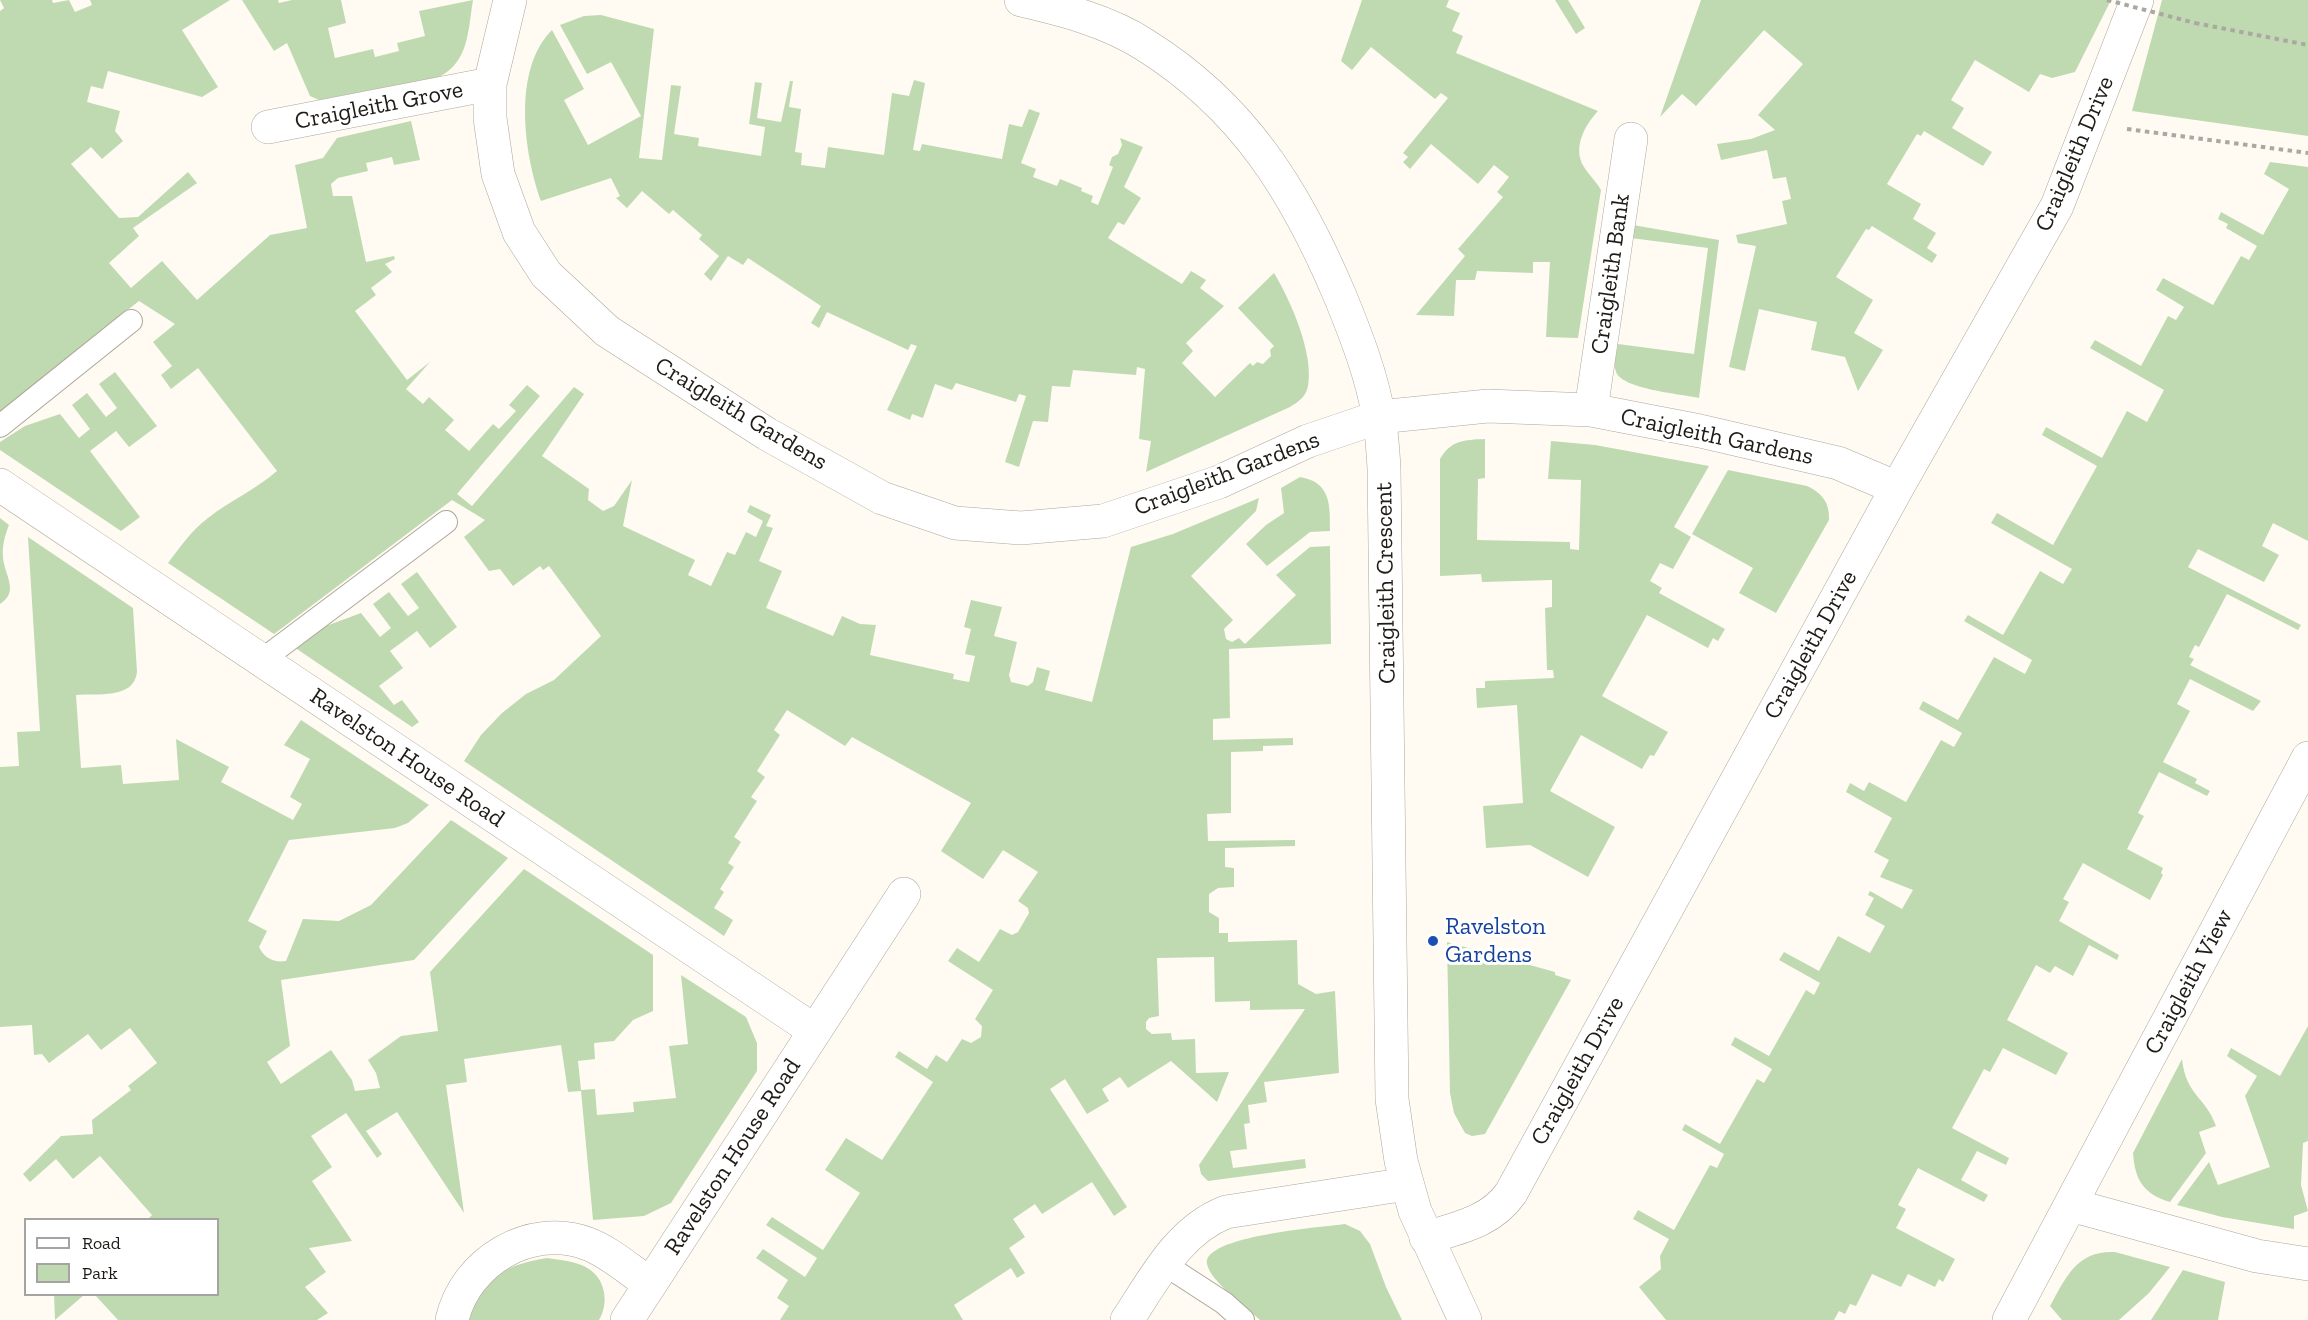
<!DOCTYPE html>
<style>
body{margin:0}
#map{position:relative;width:2308px;height:1320px;overflow:hidden;background:#fffbf3;font-family:"Zilla Slab",serif}
canvas{display:block}
.legend{position:absolute;left:24px;top:1218px;width:195px;height:78px;box-sizing:border-box;background:#fff;border:2px solid #a5a4a2;margin:0;padding:8px 10px;list-style:none;font-size:18px;color:#1e1b17}
.legend li{display:flex;align-items:center;gap:12px;height:30px}
.legend b{width:30px;border:2px solid #a5a4a2}
</style>
<div id="map">
<canvas width="2308" height="1320"></canvas>
<ul class="legend">
<li><b style="height:8px;background:#fff"></b>Road</li>
<li><b style="height:16px;background:#bfdab1"></b>Park</li>
</ul>
</div>
<script>
const c = document.querySelector('canvas').getContext('2d');
c.lineJoin = 'round';
function fill(path, color) {
  c.fillStyle = color;
  c.fill(path, 'evenodd');
}
function trace(path, color, width, dash) {
  c.strokeStyle = color;
  c.lineWidth = width;
  c.lineCap = dash ? 'butt' : 'round';
  c.setLineDash(dash || []);
  c.stroke(path);
}
function write(font, color, halo, rows, align = 'center') {
  c.font = font + ' "Zilla Slab",serif';
  c.lineWidth = 6;
  c.setLineDash([]);
  c.textBaseline = 'middle';
  c.strokeStyle = halo;
  c.fillStyle = color;
  for (const [text, x, y, turn = 0] of rows) {
    c.save();
    c.translate(x, y);
    c.rotate((+turn || 0) * Math.PI / 180);
    c.textAlign = isNaN(turn) ? turn : align;
    if (halo) c.strokeText(text, 0, 0);
    c.fillText(text, 0, 0);
    c.restore();
  }
}
fill(new Path2D(`
 M0 0H52L53 3 69 0 75 12 92 5 90 0H230L182 30 218 87 202 97 108 71 103 89 91 86 87 102 120 111 115 131 123 141 102 159 91 147 71 164 119 218 138 217 188 172 197 183 133 228 139 236 109 263 131 288 162 261 197 300 270 235 307 228 295 165 323 158 337 138 411 121 420 160 394 165 392 157 366 163 368 171 338 178 331 184 333 196H352L366 262 394 256 395 259 385 264 392 272 371 288 376 295 355 311 407 380 430 362 406 389 423 404 429 397 454 420 445 430 469 451 493 424 499 429 516 411 509 405 527 385 540 396 457 494 472 506 574 387 584 394 542 456 589 489 588 500 603 511 614 506 632 480 623 526 695 560 688 575 711 586 727 552 735 555 746 532 756 537 763 521 747 512 750 505 771 515 766 526 773 528 759 561 782 571 766 608 833 636 842 616 860 624 876 625 870 655 954 674 953 679 969 682 975 656 965 654 971 629 964 627 971 600 1002 607 994 636 1017 642 1009 675 1011 682 1028 686 1033 682 1037 667 1050 671 1045 690 1092 702 1131 547 1173 534 1259 498 1256 511 1191 576 1233 620 1224 629 1226 639 1232 642 1239 638 1245 644 1296 595 1276 575 1310 547 1330 546 1331 644 1229 649 1230 718 1213 719V740L1293 738V745L1263 746V751L1231 752V813L1207 814 1208 841 1295 840V846L1225 848V867L1234 868V887L1218 888 1209 894V912L1219 918V933H1228V942L1297 940 1298 984 1316 994 1335 991 1339 1073 1264 1082 1267 1102 1248 1105 1250 1123 1244 1124 1247 1149 1230 1151 1233 1168 1305 1159 1306 1168 1208 1181 1201 1174 1199 1165 1305 1009 1250 1010V1001L1215 1002 1214 957 1157 958 1159 1016 1149 1018 1146 1022V1029L1152 1034 1171 1033 1172 1040 1195 1039 1196 1073 1229 1072 1217 1102 1171 1061 1128 1088 1120 1077 1102 1089 1109 1101 1087 1114 1065 1079 1050 1089 1127 1207 1114 1216 1092 1182 1042 1214 1035 1204 1013 1219 1025 1237 1009 1248 1025 1273 1017 1278 1011 1268 954 1305 963 1320H780L789 1306 777 1298 788 1280 756 1258 763 1249 805 1277 817 1258 766 1225 772 1217 823 1250 860 1193 825 1170 846 1138 882 1160 933 1082 895 1057 899 1051 927 1069 936 1055 947 1062 962 1039 971 1043 981 1037 982 1026 975 1019 993 990 948 961 957 948 979 962 1000 929 1012 935 1018 932 1029 913 1028 908 1018 901 1038 872 1003 850 983 879 941 851 971 803 852 737 845 746 787 710 774 730 780 735 757 771 765 777 751 797 757 801 734 837 741 842 728 863 734 867 720 889 724 892 714 908 733 920 724 936 464 761 481 735 502 713 526 694 554 680 601 636 549 566 543 570 540 566 513 586 500 569 489 571 464 537 485 520 452 500 274 634 168 563C180 547 192 530 208 518 231 500 255 490 277 471L198 368 171 389 161 375 172 366 153 342 175 324 139 301 0 412V11L4 8Z
 M242 0H278L279 3 292 0H341L346 23 328 28 335 58 373 49 375 57 399 51 397 43 425 36 419 11 473 0C468 30 469 62 439 77L319 100 310 96 287 43 274 51Z
 M1362 0H1449L1446 7 1460 13 1452 31 1463 36 1456 53 1598 111C1585 125 1572 148 1584 167 1589 175 1596 181 1601 190L1578 338 1546 337 1550 262H1533V273L1477 271 1475 280H1456L1454 316 1416 315 1465 256 1458 249 1503 197 1497 192 1509 177 1494 165 1478 184 1431 144 1410 169 1403 162 1408 157 1403 153 1448 98 1441 93 1435 99 1371 47 1352 70 1341 61Z
 M1555 0H1568L1585 28 1576 34Z
 M1701 0H2111L2075 72 2052 78 2040 74 2029 92 1975 60 1951 100 1964 108 1952 128 1992 152 1983 166 1924 131 1921 136 1917 134 1887 184 1921 204 1913 219 1936 233 1927 248 1937 255 1932 263 1872 226 1869 230 1866 229 1836 277 1873 300 1854 333 1883 350 1858 391 1845 357 1811 350 1817 322 1759 309 1745 371 1729 367 1756 246 1738 243 1736 235 1787 224 1782 201 1791 199 1786 177 1773 179 1767 150 1721 160 1717 144 1751 139 1775 130 1758 115 1803 64 1764 30 1696 106 1682 94 1660 117Z
 M2162 0H2308V136L2132 111Z
 M601 15 654 29 639 158 662 160 671 85 681 86 674 134 699 138 698 146 761 156 765 127 749 124 755 82 762 83 757 118 781 122 790 81H793L789 107 801 109 795 152 802 153 801 165 825 168 828 147 884 155 892 93 909 96 914 80 925 83 913 150 920 151 922 144 1002 159 1009 124 1022 127 1029 109 1040 113 1021 163 1036 169 1033 177 1057 186 1060 179 1082 188 1081 191 1093 196 1091 202 1098 205 1113 167 1109 165 1112 157 1118 154 1122 145 1120 138 1143 147 1124 187 1141 198 1124 225 1118 222 1108 238 1182 284 1191 271 1206 280 1200 288 1224 306 1186 343 1193 351 1182 363 1215 397 1250 363 1253 366 1257 362 1263 364 1271 356 1270 350 1274 346 1238 308 1274 273C1291 301 1314 354 1308 386 1306 397 1298 402 1290 407L1146 472 1151 441 1139 439 1145 369 1137 367 1136 375 1073 370 1070 387 1052 386 1048 422 1033 421 1019 467 1005 462 1026 396 1019 394 1016 402 956 383 952 390 935 384 923 418 912 414 910 420 887 410 917 346 911 344 908 350 827 312 819 328 811 323 821 306 748 258 743 265 728 256 711 281 704 274 719 256 699 239 702 235 673 210 669 214 642 191 627 208 616 198 620 196 611 178 541 201C524 153 512 70 552 30L584 89 564 100 588 145 641 116 611 62 587 74 560 25 584 16Z
 M2270 162 2308 167V541L2273 523 2262 546 2279 555 2264 582 2198 549 2188 567 2301 625 2298 630 2227 594 2199 647 2195 645 2189 657 2194 659 2190 665 2261 701 2253 711 2190 679 2177 704 2190 711 2163 762 2197 779 2195 783 2210 791 2207 796 2159 772 2138 813 2144 816 2127 849 2163 868 2161 873 2163 875 2150 900 2083 863 2063 899 2069 902 2059 921 2119 955 2117 960 2089 945 2073 976 2055 966 2050 973 2036 965 2007 1020 2068 1053 2056 1075 2003 1048 1990 1072 1984 1069 1952 1128 2009 1158 2006 1165 1977 1151 1961 1180 1988 1195 1984 1202 1918 1168 1898 1205 1906 1209 1896 1228 1955 1259 1943 1282 1939 1279 1935 1287 1908 1274 1901 1287 1872 1274 1856 1306 1850 1304 1845 1314 1839 1311 1834 1320H1666L1639 1287 1661 1269 1660 1256 1669 1239 1633 1219 1638 1210 1674 1230 1710 1165 1717 1168 1724 1154 1682 1130 1685 1124 1720 1144 1757 1079 1764 1083 1772 1069 1731 1045 1735 1037 1769 1056 1806 990 1814 995 1820 983 1779 960 1784 952 1819 971 1838 936 1870 953 1885 926 1865 915 1874 898 1868 895 1870 891 1902 909 1913 890 1880 877 1889 860 1874 852 1892 818 1846 792 1850 783 1864 791 1869 782 1906 802 1941 740 1954 747 1962 733 1919 709 1923 701 1958 720 1994 657 2025 674 2032 660 1964 621 1968 615 2003 635 2040 571 2063 584 2072 569 1991 523 1997 513 2053 545 2097 466 2042 435 2046 427 2102 458 2127 411 2147 422 2164 390 2090 348 2095 340 2141 366 2168 316 2176 320 2184 307 2156 290 2163 278 2213 305 2241 256 2249 260 2257 246 2226 228 2228 224 2218 219 2221 212 2263 235 2289 189 2264 174Z
 M1633 225 1719 240 1699 398C1681 394 1622 389 1616 372 1613 364 1617 353 1618 344L1694 354 1708 248 1631 238Z
 M115 372 157 426 129 447 116 431 90 451 140 517 121 531 0 450V442L25 426 60 414 79 438 90 429 72 405 87 393 106 417 117 408 99 384Z
 M1485 439V478L1478 479 1477 540 1570 542V549L1579 550 1581 480 1548 479 1551 441 1595 445 1709 466 1674 527 1691 537 1673 569 1660 563 1650 581 1662 588 1659 593 1725 629 1718 641 1713 638 1708 648 1647 615 1602 696 1668 732 1654 756 1650 755 1642 769 1581 735 1550 791 1615 827 1588 877 1530 845 1486 848 1483 806 1523 803 1517 705 1477 708 1476 688H1485V681L1554 678 1553 670H1547L1545 608 1552 607V580L1482 582 1481 574 1440 576V459C1451 440 1464 440 1485 439Z
 M1728 470 1807 486C1822 493 1830 503 1829 520L1776 613 1739 593 1753 568 1692 534Z
 M1300 477C1331 482 1330 505 1330 531L1310 532 1267 566 1246 544 1266 525 1284 513 1281 488Z
 M0 518 9 525C5 535 2 546 3 557 4 575 20 591 0 604Z
 M28 537 133 608 137 672C134 700 96 693 76 695L81 768 121 765 123 784 179 780 176 739 229 767 221 782 293 820 302 804 290 797 310 759 284 745 301 720 429 805 408 823 395 828 289 840 248 921 267 931 259 947C264 958 274 963 286 961L303 919 339 921 371 905 451 820 508 858 414 960 281 980 290 1046 267 1062 281 1084 331 1050 352 1080 355 1091 380 1088 376 1073 368 1060 401 1036 438 1031 430 972 524 869 653 955V1011L633 1020 614 1041 594 1043 595 1059 578 1061 581 1090 595 1089 597 1115 634 1112 633 1102 676 1098 669 1046 688 1044 681 975 746 1017 757 1043V1071L671 1203 644 1216 593 1220 581 1091 568 1092 561 1045 464 1059 467 1082 446 1085 464 1213 397 1112 366 1131 382 1154 377 1158 346 1113 311 1136 332 1167 312 1181 352 1241 309 1248 326 1272 305 1287 328 1313 317 1320H118L95 1295 218 1294V1220L148 1219 152 1215 100 1156 73 1179 56 1159 30 1182 23 1174 61 1136 93 1134 92 1120 131 1090 128 1086 157 1063 130 1028 101 1050 88 1034 49 1063 42 1054 34 1055 32 1025 0 1027V767L19 766 17 732 40 731Z
 M417 572 457 627 430 648 417 631 390 651 403 668 379 686 394 705 402 700 419 722 412 727 294 647 326 626 361 613 380 637 391 628 373 604 389 592 408 616 419 608 401 584Z
 M1447 942 1555 972V975L1571 980 1485 1134 1472 1136 1465 1133 1454 1113 1450 1093Z
 M2308 1026V1141L2303 1143 2301 1185 2308 1211 2294 1216V1229L2222 1217 2177 1205 2209 1162 2218 1185 2270 1167 2245 1096 2257 1076 2227 1056 2231 1048 2280 1076Z
 M2182 1059C2186 1096 2206 1097 2216 1126L2199 1132 2206 1153 2170 1202C2144 1194 2135 1181 2133 1153Z
 M1345 1224 1360 1231 1370 1244 1386 1287 1402 1320H1260C1247 1308 1210 1281 1207 1264 1202 1236 1323 1227 1345 1224Z
 M2115 1252 2170 1267 2149 1293 2119 1320H2062L2050 1306C2066 1277 2077 1250 2115 1252Z
 M547 1258C560 1260 577 1261 589 1269 606 1280 609 1304 599 1320H467C470 1312 473 1301 477 1294 491 1271 522 1262 547 1258Z
 M2183 1270 2225 1282 2218 1320H2151Z
 M54 1294H84V1295L55 1320Z`), '#bfdab1');
const lane = new Path2D(`
 M0 426 131 321
 M262 660 446 522
 M1164 1264 1224 1303 1243 1320`);
const street = new Path2D(`
 M510 0 490 84V118L498 174 519 232 546 274 607 331 767 434 882 498 955 523 1021 528 1103 521 1219 482 1308 441 1379 417 1488 406 1591 410 1700 431 1838 463 1897 488
 M268 127 490 84
 M1591 410 1631 139
 M0 485 815 1031
 M2071 1205 2257 1256 2308 1264
 M1426 1238C1458 1228 1491 1222 1511 1193L1897 488 2057 206 2137 0
 M452 1320C465 1262 530 1222 588 1244 608 1251 632 1272 650 1284
 M627 1320 904 894
 M1127 1320C1155 1278 1178 1231 1226 1212L1407 1184
 M2009 1320 2308 758`);
const secondary = new Path2D(`
 M1021 0C1064 10 1108 21 1145 45 1244 107 1296 192 1340 296 1356 335 1372 376 1379 418 1382 434 1383 451 1384 468L1392 1099 1401 1161 1415 1211 1465 1320`);
trace(lane, '#ada69a', 24);
trace(street, '#ada69a', 34);
trace(secondary, '#ada69a', 34);
trace(new Path2D(`
 M2195 23 2308 45
 M2127 129 2308 153`), '#aba8a1', 4, [4.5, 4.5]);
trace(lane, '#fff', 22);
trace(street, '#fff', 33);
trace(secondary, '#fff', 33);
trace(new Path2D(`
 M2107 0 2195 23`), '#aba8a1', 4, [4.5, 4.5]);
for (const [x, y, r, color] of [
 [1433,941,6,"#1a4fb4"]
]) {
  const dot = new Path2D();
  dot.arc(x, y, r, 0, 2 * Math.PI);
  c.fillStyle = color;
  c.fill(dot);
  trace(dot, '#fff', 2);
}
write('24px', '#1e1b17', '#fff', [
 ["Craigleith Grove",379,106,-11],
 ["Craigleith Drive",2075,154,-67],
 ["Craigleith Bank",1611,274,-82],
 ["Craigleith Gardens",741,414,31],
 ["Craigleith Gardens",1717,437,12],
 ["Craigleith Gardens",1227,474,-21],
 ["Craigleith Crescent",1386,583,-91],
 ["Craigleith Drive",1811,645,-61],
 ["Ravelston House Road",407,758,34],
 ["Craigleith View",2189,982,-62],
 ["Craigleith Drive",1578,1071,-61],
 ["Ravelston House Road",733,1157,-57]
]);
write('24px', '#164399', '#fff', [
 ["Ravelston",1445,927],
 ["Gardens",1445,955]
], 'left');
</script>
